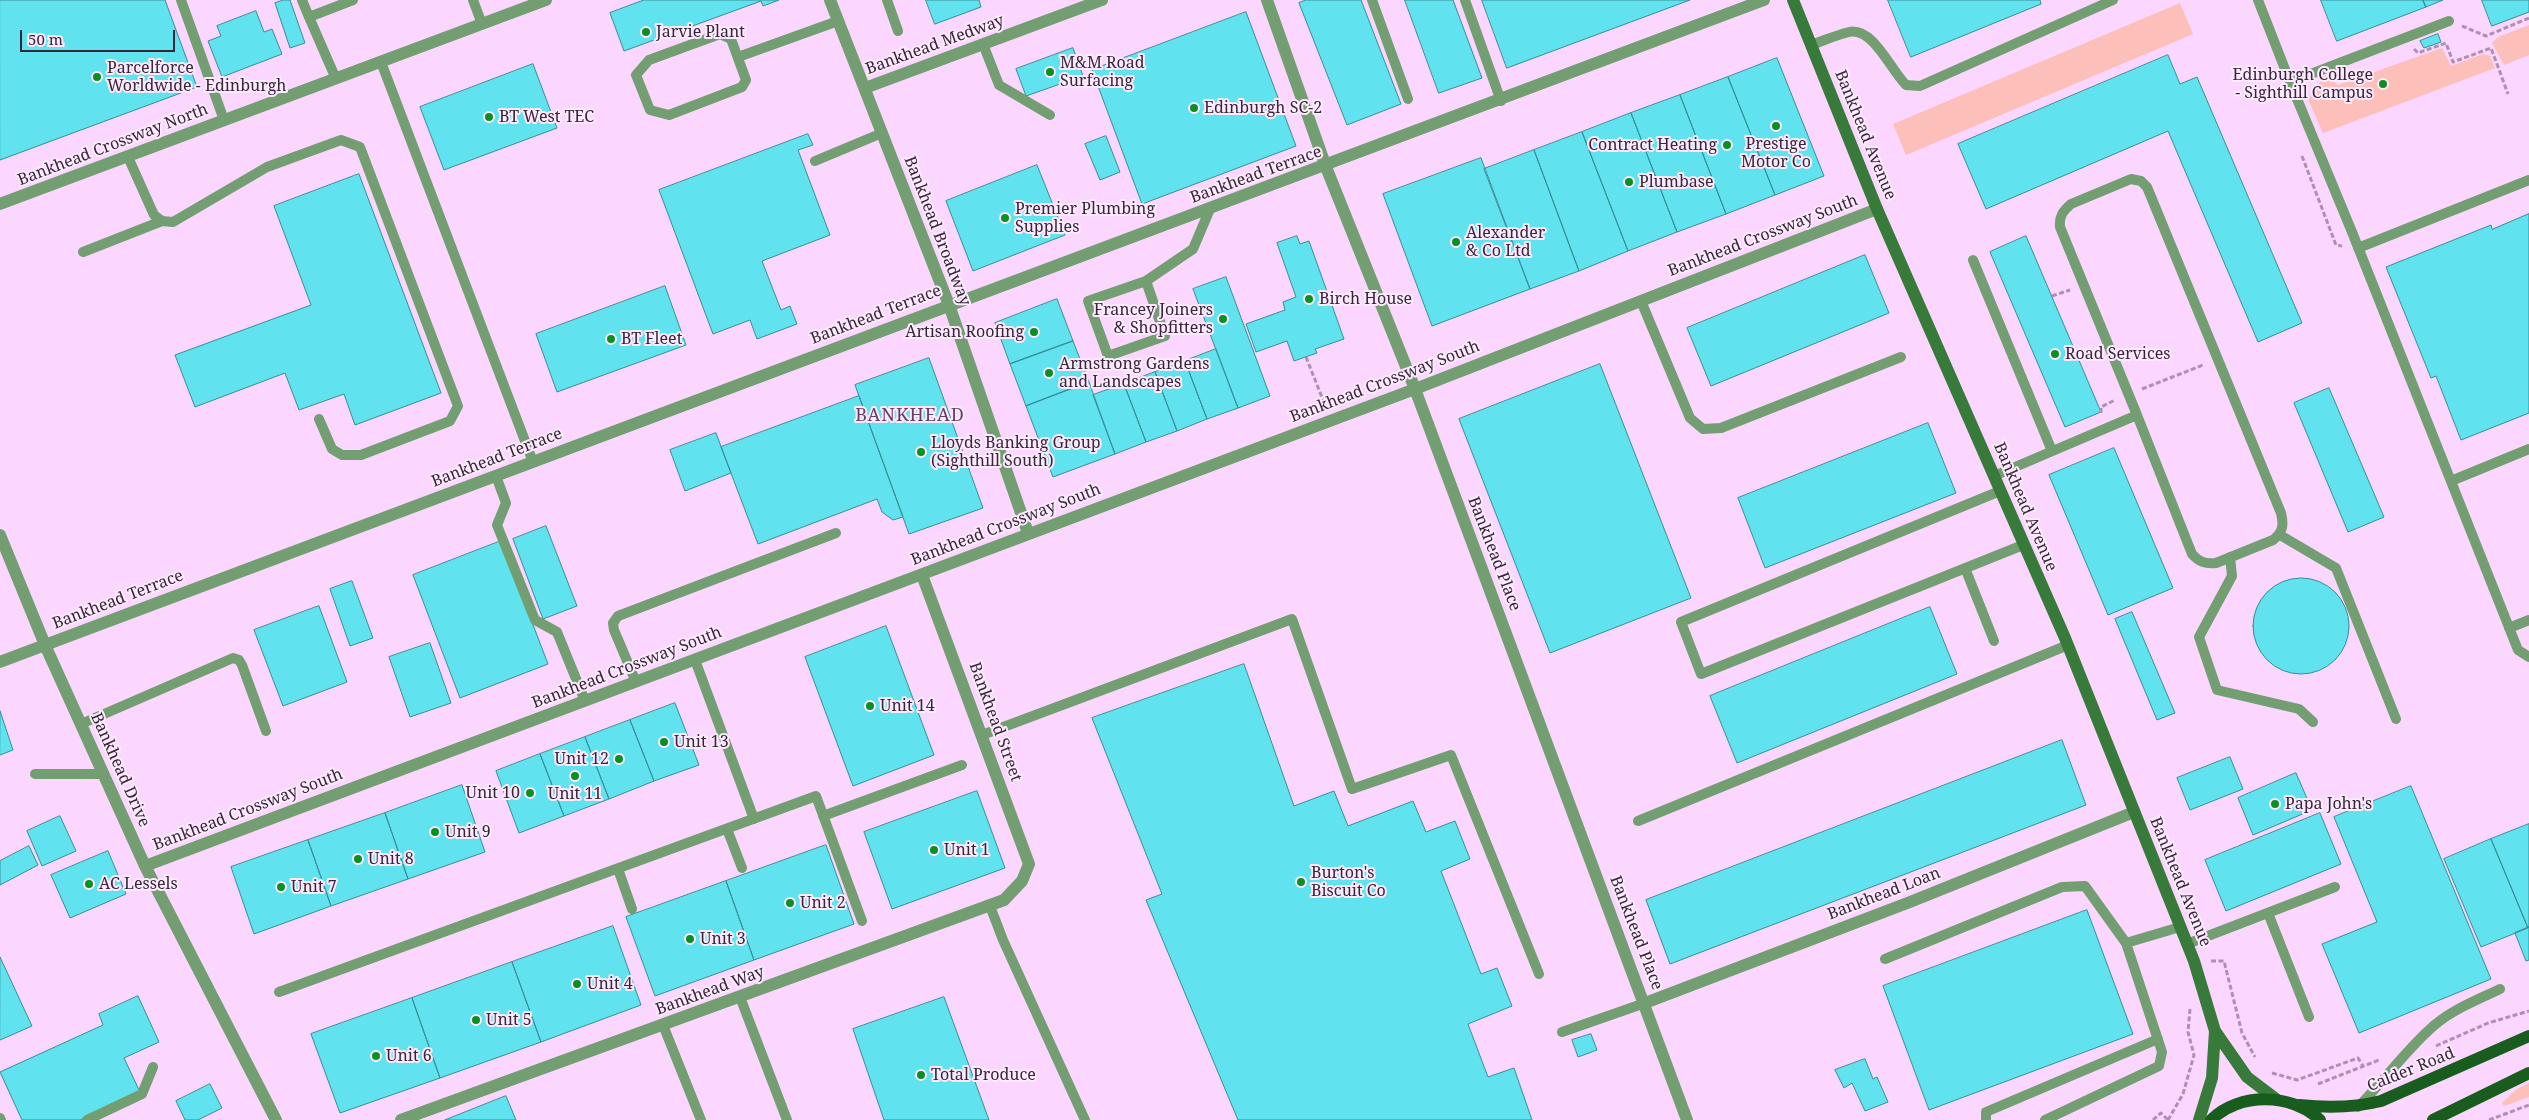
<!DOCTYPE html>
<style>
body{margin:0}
#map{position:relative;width:2529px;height:1120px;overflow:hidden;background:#fbd6fe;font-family:"Noto Serif",serif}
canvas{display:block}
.scale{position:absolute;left:20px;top:30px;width:155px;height:22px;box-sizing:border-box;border:2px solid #372538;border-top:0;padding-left:6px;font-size:15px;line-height:18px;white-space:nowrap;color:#372538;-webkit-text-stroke:4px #fdeafe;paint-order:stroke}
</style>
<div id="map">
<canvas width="2529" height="1120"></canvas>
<div class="scale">50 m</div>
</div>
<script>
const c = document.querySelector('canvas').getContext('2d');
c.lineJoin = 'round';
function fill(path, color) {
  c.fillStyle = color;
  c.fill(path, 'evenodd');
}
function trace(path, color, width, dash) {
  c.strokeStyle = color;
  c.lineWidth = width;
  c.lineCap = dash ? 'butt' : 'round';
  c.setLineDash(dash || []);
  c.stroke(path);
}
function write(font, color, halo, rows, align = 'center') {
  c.font = font + ' "Noto Serif",serif';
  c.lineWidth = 4;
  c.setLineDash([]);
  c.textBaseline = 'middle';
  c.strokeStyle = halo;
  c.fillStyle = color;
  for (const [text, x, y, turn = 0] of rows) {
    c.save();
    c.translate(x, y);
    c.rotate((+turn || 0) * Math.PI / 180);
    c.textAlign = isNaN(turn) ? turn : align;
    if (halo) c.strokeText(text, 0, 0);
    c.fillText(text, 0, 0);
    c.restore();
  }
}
fill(new Path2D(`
 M2180 3 2193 34 1906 155 1893 124Z
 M2529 25V55L2504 65 2492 43 2498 37Z
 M2442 48 2451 66 2483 54 2490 56 2495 68 2323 133 2308 99 2325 75 2338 85Z
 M2529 1083V1097L2504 1106 2502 1103 2517 1089Z`), '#fcbfba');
const building = new Path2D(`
 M0 0H165L197 87 0 160Z
 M284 0H290L305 43 290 48 275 3Z
 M644 0H779L763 6 761 1 624 51 610 13Z
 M926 0H979L981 7 935 24Z
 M1306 0H1361L1401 104 1347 125 1299 3Z
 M1405 0H1453L1482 78 1439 93Z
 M1482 0H1690L1507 68Z
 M1888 0H2040L2041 4 1911 57Z
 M2321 0H2423L2426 7 2337 41Z
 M2423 0H2443L2426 7Z
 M2482 0H2529V12L2492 26Z
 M256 11 264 32 272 29 282 54 222 77 208 41 221 36 217 26Z
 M1246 12 1296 146 1142 204 1092 70Z
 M2438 34 2441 42 2424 48 2420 41Z
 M1073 48 1083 76 1026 96 1016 69Z
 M2168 55 2180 84 2197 77 2302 323 2258 342 2168 131 1986 209 1958 144Z
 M1777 58 1824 176 1775 195 1728 77Z
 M533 64 557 128 444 170 420 107Z
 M1728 77 1775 195 1726 214 1680 95Z
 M1680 95 1726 214 1677 232 1631 113Z
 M1631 113 1677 232 1628 251 1582 132Z
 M1582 132 1628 251 1579 271 1534 150Z
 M808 134 813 145 798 150 830 235 762 261 781 310 790 306 797 324 757 339 750 320 713 334 659 190Z
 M1106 136 1120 172 1100 180 1085 144Z
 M1534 150 1579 271 1530 289 1484 169Z
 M1481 158 1530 289 1432 326 1383 194Z
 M1037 165 1065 235 973 271 946 201Z
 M359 174 441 393 355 425 344 394 299 410 285 373 195 407 175 355 311 305 274 206Z
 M2529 214V413L2461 440 2436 376 2431 378 2386 267 2491 225 2492 229Z
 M1297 236 1300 244 1309 241 1344 339 1315 349 1317 353 1294 361 1287 341 1256 352 1246 324 1285 310 1283 302 1296 297 1277 243Z
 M2026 236 2101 412 2065 427 1990 252Z
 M1865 255 1889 313 1711 386 1687 328Z
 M1226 277 1270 396 1238 408 1193 289Z
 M665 286 686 345 557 392 536 334Z
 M1057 299 1073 341 1010 364 995 323Z
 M1073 341 1089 382 1026 406 1010 364Z
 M1216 349 1238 408 1207 419 1185 361Z
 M929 358 983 508 909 534 855 385Z
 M1185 361 1207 419 1177 431 1155 372Z
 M1600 364 1691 598 1550 653 1459 419Z
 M1155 372 1177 431 1146 442 1124 384Z
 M1089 382 1115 454 1053 477 1026 406Z
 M1124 384 1146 442 1115 454 1093 395Z
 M2329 388 2384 517 2348 532 2294 403Z
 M859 396 903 517 893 520 882 512 877 499 758 544 721 447Z
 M1928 423 1956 493 1765 568 1738 498Z
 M716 433 731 473 685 491 670 450Z
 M2114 448 2173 588 2108 615 2049 475Z
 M546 526 577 606 543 619 513 539Z
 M501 541 548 664 460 698 413 575Z
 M2253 626a48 48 0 1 1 96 0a48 48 0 1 1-96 0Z
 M352 581 373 638 350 646 330 589Z
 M319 606 347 682 283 706 254 630Z
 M1930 607 1957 674 1737 763 1710 696Z
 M2132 612 2175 713 2157 720 2115 619Z
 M886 626 934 755 853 786 805 657Z
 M430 643 451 703 410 717 389 657Z
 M1244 664 1294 806 1334 791 1348 826 1413 801 1426 832 1455 821 1470 859 1441 871 1481 974 1497 968 1512 1006 1468 1024 1488 1077 1514 1068 1532 1120H1238L1146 900 1162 894 1092 718Z
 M675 703 699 765 654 781 630 720Z
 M0 711 13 750 0 755Z
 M630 720 654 781 609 799 585 737Z
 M585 737 609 799 564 816 540 754Z
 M2062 740 2086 805 1670 964 1646 900Z
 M540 754 564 816 519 833 496 771Z
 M2230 757 2243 789 2190 810 2177 778Z
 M2296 773 2312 810 2253 835 2238 798Z
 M462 785 485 852 408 879 385 813Z
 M2411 786 2491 979 2359 1033 2322 944 2377 922 2334 817Z
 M977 791 1005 868 892 909 864 832Z
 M385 813 408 879 331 906 308 840Z
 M2320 813 2341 864 2226 911 2205 860Z
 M60 816 76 851 42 866 27 831Z
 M2529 824V927L2528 928 2491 839Z
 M2491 839 2528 928 2481 947 2444 859Z
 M308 840 331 906 254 934 231 867Z
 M826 845 854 924 754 960 726 881Z
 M29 846 38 865 0 885V861Z
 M108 851 126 894 70 918 51 875Z
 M726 881 754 960 655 996 626 917Z
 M2087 910 2133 1034 1929 1110 1883 986Z
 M613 926 641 1005 541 1042 512 962Z
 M2529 927V960L2526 961 2515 933Z
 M0 957 32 1026 0 1040Z
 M512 962 541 1042 440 1078 412 998Z
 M138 996 159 1042 124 1058 140 1092 80 1120H22L0 1072 103 1025 99 1014Z
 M944 997 989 1120H884L853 1029Z
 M412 998 440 1078 340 1113 311 1034Z
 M1591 1034 1597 1050 1578 1057 1572 1040Z
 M1865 1059 1873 1079 1877 1077 1888 1102 1865 1111 1852 1083 1844 1088 1835 1070Z
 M210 1084 222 1108 198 1120H185L176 1101Z
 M506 1096 516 1120H445Z`);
fill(building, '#60e2ef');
trace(building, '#368e97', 1);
trace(new Path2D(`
 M2462 26 2486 36 2529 18
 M2414 49 2418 53 2446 43 2453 62 2491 48 2508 94
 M2302 156 2336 245 2342 246
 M2052 296 2070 290
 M1306 357 1325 405
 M2142 389 2203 365
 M2101 413V407L2115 400
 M2211 961H2224L2242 1033 2255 1057
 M2436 1046 2488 1023 2529 1011
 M2272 1073 2297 1080 2358 1058 2363 1066
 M2318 1084 2379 1060
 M2153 1120 2161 1113 2168 1120
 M2168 1120 2183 1094 2194 1055 2188 1032 2190 1009
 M2489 1120 2529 1105`), '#ae90b0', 3, [5, 2.5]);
trace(new Path2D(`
 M181 0 224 120
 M302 0 309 17
 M473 0 482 24
 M887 0 898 31
 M1372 0 1408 99
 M1465 0 1501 101
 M2258 0 2290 82 2449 21
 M720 34 731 39 746 80 742 87 669 115 650 110 636 75 649 60Z
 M983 44 999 85 1050 115
 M1811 45C1823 41 1836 35 1849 32 1873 27 1890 69 1906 85L1920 86 2113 0
 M738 57 838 21
 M381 62 533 462
 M336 79 309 17 353 0
 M2290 82 2352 232 2518 650 2529 657
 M128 157 154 215 162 221 173 222 267 167 341 140 360 147 458 406 450 421 361 455H342L332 449 319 419
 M815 161 882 133
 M2358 248 2529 180
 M83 252 162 221
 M1973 260 2052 451
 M1146 281 1165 336 1108 356 1088 301 1146 281 1193 249 1210 209
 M1641 301 1690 418 1703 429 1721 428 1901 357
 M496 476 506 503 497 525 535 620 557 632 585 701
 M1994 476 2137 415 2060 227C2059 216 2063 211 2071 204L2131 179 2141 181 2147 187 2281 513C2284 525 2283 532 2273 540L2216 563C2205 564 2199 562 2192 554L2137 415
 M2451 481 2529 449
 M2000 491 1681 622 1701 674 2023 545
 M2280 535 2336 568 2396 719
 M2230 557 2232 576 2199 637 2217 690 2299 709 2313 722
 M1965 568 1994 641
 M2509 628 2529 620
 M695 660 754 819
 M636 682 614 630 613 623 618 616 836 533
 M81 724 233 658 239 660 242 665 266 731
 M982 735 1292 619 1352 789 1451 755 1539 974
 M35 774H104
 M823 816 962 765
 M1638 821 2068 645
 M727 829 742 868
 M618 869 632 909
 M990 906 1003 940 1085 1120
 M2268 913 2309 1017
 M2187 944 2335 887
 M1885 959 2062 887 2085 886 2126 943
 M279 992 816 796 862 921
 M740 997 787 1120
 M663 1025 701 1120
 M1562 1032 1645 1003
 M2358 1107C2383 1082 2403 1054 2428 1031 2448 1011 2475 1001 2500 989
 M0 1118 1 1120
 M87 1120 142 1094 153 1067
 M1986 1120V1112L2158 1039
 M2045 1120 2159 1066 2162 1052 2126 943 2180 927`), '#739e72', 10);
trace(new Path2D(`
 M830 0 949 305 1028 533
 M1267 0 1326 167 1415 389 1687 1120
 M865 88 1102 0
 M0 204 546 0
 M0 535 45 645 145 866 276 1120
 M0 662C586 437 1177 224 1764 0
 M145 866 1415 389 1877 209
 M1645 1003 1910 902 2134 812
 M401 1120 1004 900 1022 881 1029 864 922 575`), '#739e72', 12);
trace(new Path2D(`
 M1793 0 1877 209 2065 638 2194 961 2215 1031 2212 1078 2199 1120
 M2215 1031 2247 1077 2276 1099`), '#387a3a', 12);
trace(new Path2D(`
 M2299 1105C2328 1108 2353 1108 2381 1101L2529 1036
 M2211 1120C2239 1092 2292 1093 2320 1120
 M2433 1120 2529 1073`), '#185d1d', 12);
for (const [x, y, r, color] of [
 [646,32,5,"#0b9020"],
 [1050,72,5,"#0b9020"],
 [97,77,5,"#0b9020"],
 [2383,84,5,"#0b9020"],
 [1194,108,5,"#0b9020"],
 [489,117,5,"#0b9020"],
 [1776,126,5,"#0b9020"],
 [1727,145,5,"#0b9020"],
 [1629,182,5,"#0b9020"],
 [1005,218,5,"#0b9020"],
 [1456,242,5,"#0b9020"],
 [1309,299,5,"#0b9020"],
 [1223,319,5,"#0b9020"],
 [1034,332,5,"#0b9020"],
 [611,339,5,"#0b9020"],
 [2055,354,5,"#0b9020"],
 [1049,373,5,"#0b9020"],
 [921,452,5,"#0b9020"],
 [870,706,5,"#0b9020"],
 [664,742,5,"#0b9020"],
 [619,759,5,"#0b9020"],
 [575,776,5,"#0b9020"],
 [530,793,5,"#0b9020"],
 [2275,804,5,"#0b9020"],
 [435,832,5,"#0b9020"],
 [934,850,5,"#0b9020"],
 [358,859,5,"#0b9020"],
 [1301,882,5,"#0b9020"],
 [89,884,5,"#0b9020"],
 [281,887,5,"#0b9020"],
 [790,903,5,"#0b9020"],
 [690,939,5,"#0b9020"],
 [577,984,5,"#0b9020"],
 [476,1020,5,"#0b9020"],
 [376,1056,5,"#0b9020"],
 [921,1075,5,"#0b9020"]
]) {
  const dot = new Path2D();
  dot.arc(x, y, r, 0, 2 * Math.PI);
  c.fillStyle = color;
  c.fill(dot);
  trace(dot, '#fdeafe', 2);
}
write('16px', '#372538', '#fdeafe', [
 ["Jarvie Plant",656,32],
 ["M&M Road",1060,63],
 ["Surfacing",1060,81],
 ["Parcelforce",107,68],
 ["Worldwide - Edinburgh",107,86],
 ["Edinburgh College",2373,75,"right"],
 ["- Sighthill Campus",2373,93,"right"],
 ["Edinburgh SC-2",1204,108],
 ["BT West TEC",499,117],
 ["Prestige",1776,144,"center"],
 ["Motor Co",1776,162,"center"],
 ["Contract Heating",1717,145,"right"],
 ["Plumbase",1639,182],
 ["Premier Plumbing",1015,209],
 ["Supplies",1015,227],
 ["Alexander",1466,233],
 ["& Co Ltd",1466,251],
 ["Birch House",1319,299],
 ["Francey Joiners",1213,310,"right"],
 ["& Shopfitters",1213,328,"right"],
 ["Artisan Roofing",1024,332,"right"],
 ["BT Fleet",621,339],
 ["Road Services",2065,354],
 ["Armstrong Gardens",1059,364],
 ["and Landscapes",1059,382],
 ["Lloyds Banking Group",931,443],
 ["(Sighthill South)",931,461],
 ["Unit 14",880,706],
 ["Unit 13",674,742],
 ["Unit 12",609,759,"right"],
 ["Unit 10",520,793,"right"],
 ["Unit 11",575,794,"center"],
 ["Papa John's",2285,804],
 ["Unit 9",445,832],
 ["Unit 1",944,850],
 ["Unit 8",368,859],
 ["Burton's",1311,873],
 ["Biscuit Co",1311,891],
 ["AC Lessels",99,884],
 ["Unit 7",291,887],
 ["Unit 2",800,903],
 ["Unit 3",700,939],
 ["Unit 4",587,984],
 ["Unit 5",486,1020],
 ["Unit 6",386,1056],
 ["Total Produce",931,1075]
], 'left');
write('16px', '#372538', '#fdeafe', [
 ["Bankhead Medway",935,45,-20],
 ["Bankhead Avenue",1865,135,68],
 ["Bankhead Crossway North",113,145,-21],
 ["Bankhead Terrace",1256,175,-20],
 ["Bankhead Broadway",937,231,69],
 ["Bankhead Crossway South",1763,236,-21],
 ["Bankhead Terrace",876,315,-21],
 ["Bankhead Crossway South",1385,382,-21],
 ["Bankhead Terrace",497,458,-21],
 ["Bankhead Avenue",2025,507,67],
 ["Bankhead Crossway South",1006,525,-21],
 ["Bankhead Place",1494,554,69],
 ["Bankhead Terrace",118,600,-21],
 ["Bankhead Crossway South",627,668,-21],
 ["Bankhead Street",995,722,70],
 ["Bankhead Drive",120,770,66],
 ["Bankhead Crossway South",248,810,-21],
 ["Bankhead Avenue",2180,882,68],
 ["Bankhead Loan",1884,894,-21],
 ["Bankhead Place",1636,933,69],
 ["Bankhead Way",710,991,-20],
 ["Calder Road",2411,1070,-22]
]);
c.letterSpacing = '1px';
write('18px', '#663f69', '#fdeafe', [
 ["BANKHEAD",910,416]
]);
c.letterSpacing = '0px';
</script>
